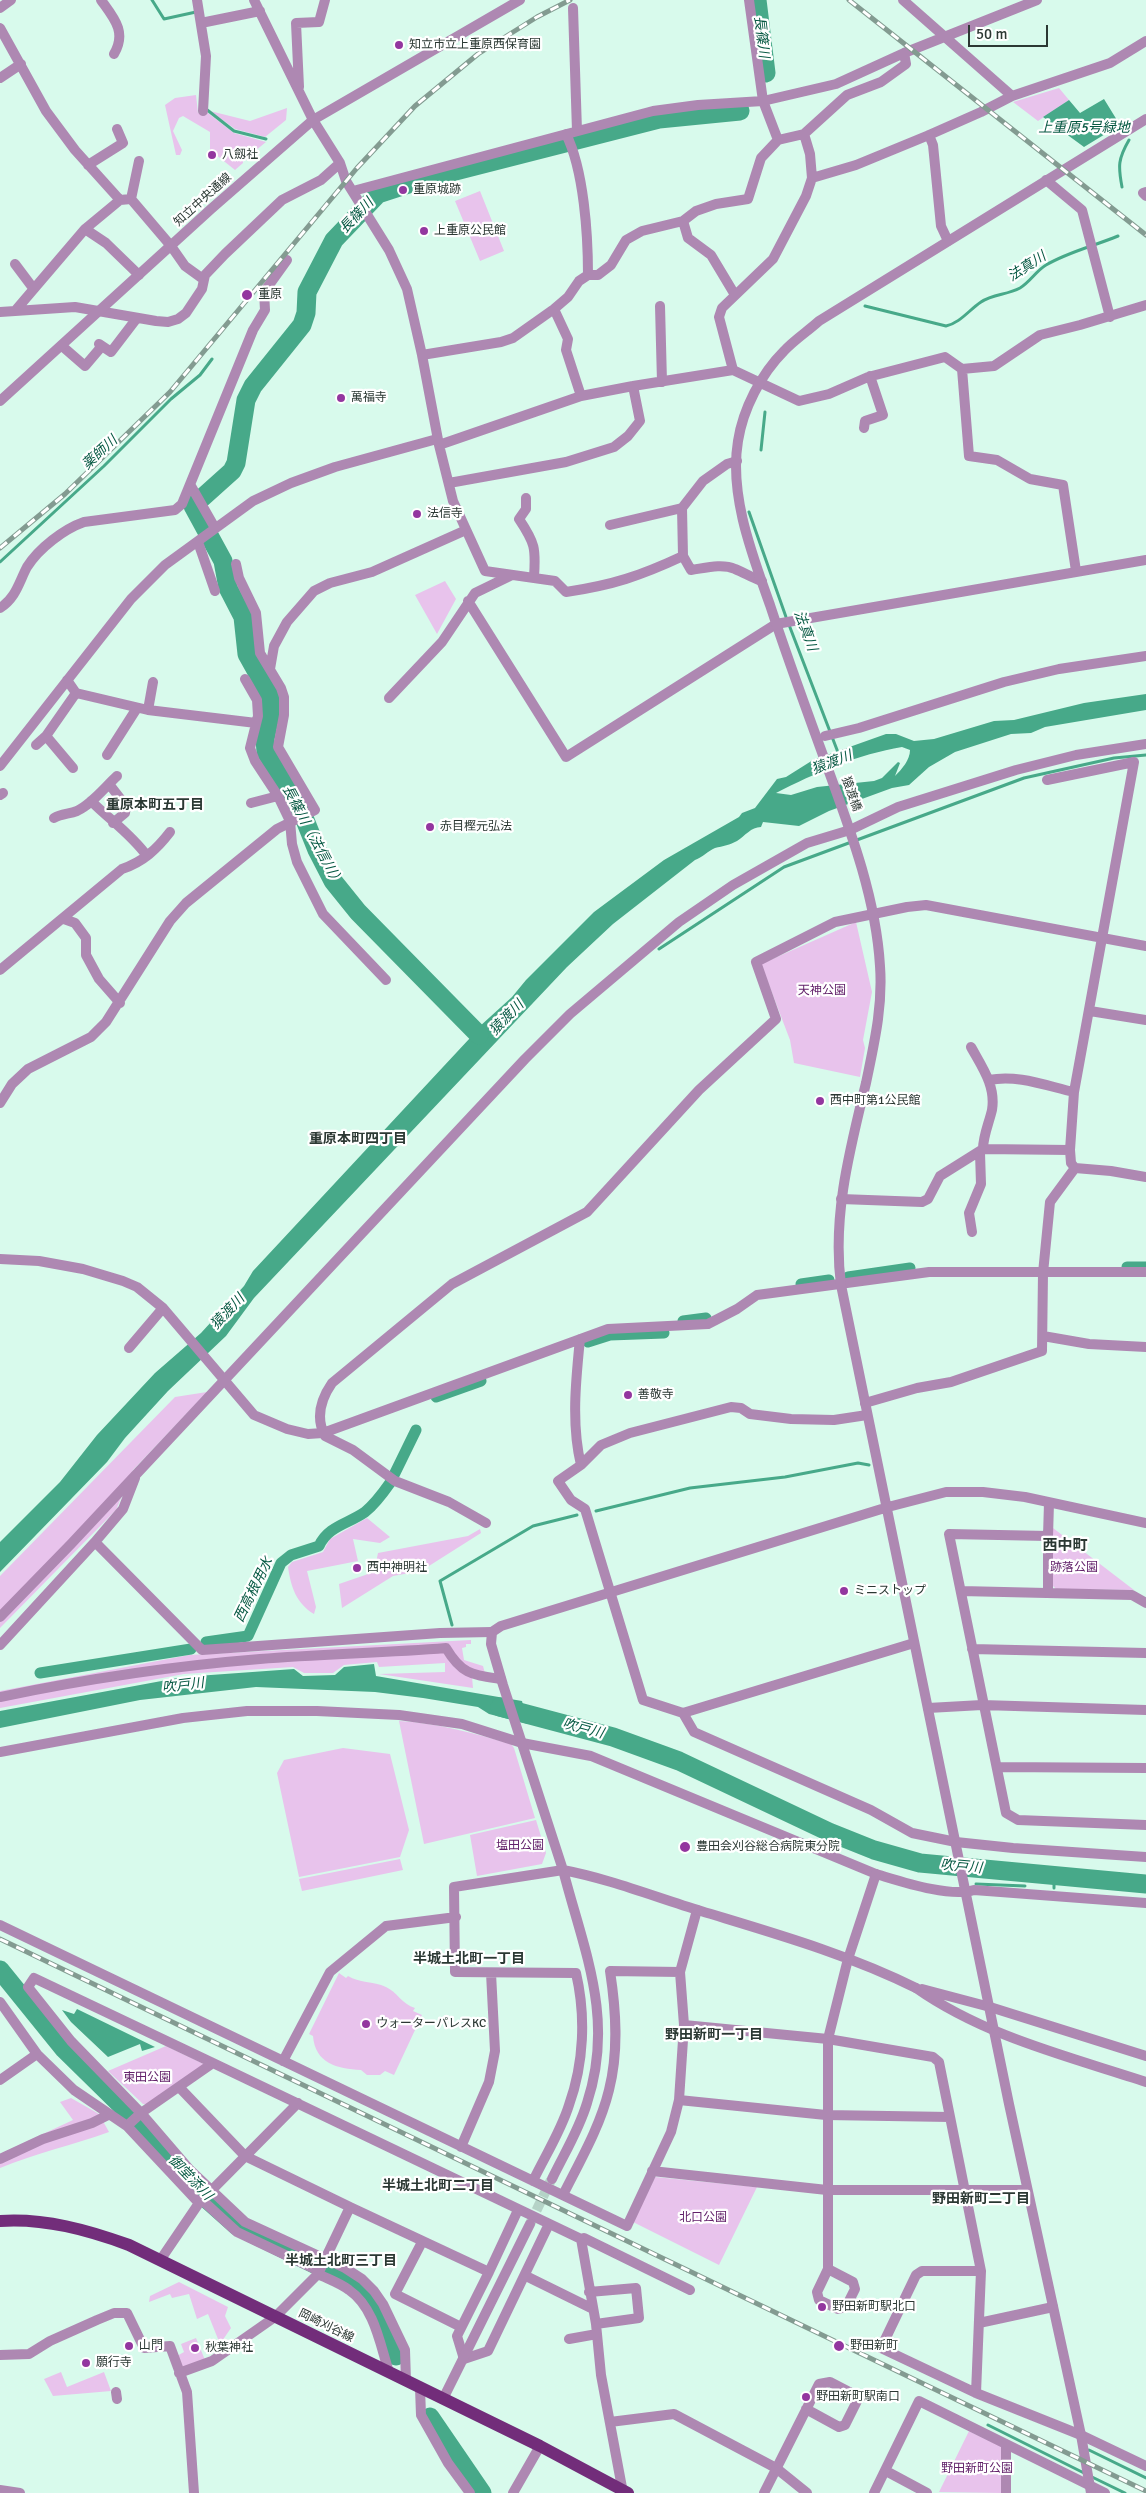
<!DOCTYPE html>
<meta charset="utf-8">
<style>
body{margin:0}
#map{position:relative;width:1146px;height:2493px;overflow:hidden;background:#d8faec;font-family:Signika,sans-serif}
canvas{display:block}
.scale{position:absolute;left:968px;top:25px;width:80px;height:22px;box-sizing:border-box;border:2px solid #2b3833;border-top:0;padding-left:6px;font-size:15px;line-height:18px;white-space:nowrap;color:#2b3833;-webkit-text-stroke:4px #fff;paint-order:stroke}
</style>
<div id="map">
<canvas width="1146" height="2493"></canvas>
<div class="scale">50 m</div>
</div>
<script>
const c = document.querySelector('canvas').getContext('2d');
c.lineJoin = 'round';
function fill(path, color) {
  c.fillStyle = color;
  c.fill(path, 'evenodd');
}
function trace(path, color, width, dash) {
  c.strokeStyle = color;
  c.lineWidth = width;
  c.lineCap = dash ? 'butt' : 'round';
  c.setLineDash(dash || []);
  c.stroke(path);
}
function write(font, color, halo, rows, align = 'center') {
  c.font = font + ' Signika,"Noto Sans JP",sans-serif';
  c.lineWidth = 4.5;
  c.setLineDash([]);
  c.textBaseline = 'middle';
  c.strokeStyle = halo;
  c.fillStyle = color;
  for (const [text, x, y, turn = 0] of rows) {
    c.save();
    c.translate(x, y);
    c.rotate((+turn || 0) * Math.PI / 180);
    c.textAlign = isNaN(turn) ? turn : align;
    if (halo) c.strokeText(text, 0, 0);
    c.fillText(text, 0, 0);
    c.restore();
  }
}
fill(new Path2D(`
 M1059 88 1069 100 1038 121 1013 102Z
 M196 95 198 113H208L234 133 266 142 255 151 243 153V163L235 170 210 150V132L183 116 179 118 173 131 182 150 180 155H176L165 105 175 98Z
 M287 108 286 120 265 137 235 129 210 111 250 121Z
 M480 191 504 251 480 261 455 201Z
 M445 581 456 599 437 634 415 595Z
 M856 922 872 992 863 1040 865 1048 860 1077 794 1063 790 1040 761 964Z
 M207 1392 133 1470 116 1510 0 1628V1576L175 1397Z
 M367 1518 390 1537 380 1543 353 1539 358 1561 307 1571 316 1607 314 1614C296 1603 291 1587 288 1567L292 1562 323 1552 330 1539Z
 M1053 1528 1134 1590 1056 1589 1052 1585Z
 M480 1529 481 1533 421 1571 393 1576 342 1608 339 1584 374 1572 378 1553 468 1536Z
 M471 1640V1644H466V1647L462 1648 464 1660 483 1666 487 1681 472 1677 473 1688 379 1674 445 1672V1663L379 1667 377 1662 344 1665 333 1673H304L293 1667 184 1674 0 1708V1691L189 1655Z
 M399 1721C438 1723 473 1733 511 1744L514 1748 535 1818 424 1844Z
 M343 1748 390 1754 409 1830 400 1857 299 1877 277 1773 284 1760Z
 M536 1820 546 1853 542 1864 477 1876 470 1835Z
 M400 1859 403 1870 302 1891 299 1879Z
 M339 1973 346 1978 348 1976C359 1983 373 1981 386 1987 397 1992 402 2004 415 2008L413 2011 422 2015 394 2075 385 2071 380 2075H367L361 2070C337 2069 315 2063 313 2036L309 2034Z
 M166 2046 204 2064 149 2104H143L108 2071Z
 M71 2098 99 2114 109 2132C73 2145 36 2153 0 2168V2154L73 2120 60 2102Z
 M655 2177 757 2187 719 2265 633 2222Z
 M179 2282 228 2307 225 2316 231 2328 220 2344 208 2314 197 2319 189 2294 172 2298 170 2294 149 2302 150 2296Z
 M196 2338 205 2360 182 2369 177 2356 184 2352 181 2344Z
 M61 2372 67 2387 104 2372 111 2391 53 2396 44 2379Z
 M969 2431 1002 2447 1001 2493 939 2492Z`), '#e8c3ec');
fill(new Path2D(`
 M1104 99 1120 125 1084 147 1043 117 1069 100 1080 113Z
 M1146 694V710L1045 727 1031 733 1011 734 955 752 929 767 909 785 892 788 829 811 799 826 763 822 761 827C751 827 745 836 737 841 730 845 723 846 715 848 708 851 703 857 695 860L613 924 567 967 254 1298 226 1336 168 1391 125 1438 107 1462 0 1572V1542L60 1482 97 1435 155 1373 201 1333 244 1286 253 1271 470 1038 458 1020 466 1012 479 1027 512 997 526 980 594 912 664 860 739 817 742 813 755 808 777 779 786 777 813 760 886 734H896L914 741 934 739 994 721 1014 720 1084 703ZM902 747 910 750C910 760 902 769 895 776L900 763 898 762 882 778 874 781 817 787 791 795 776 793C815 773 859 754 902 747Z
 M374 1664 376 1676 522 1701 528 1724 489 1714 478 1707 423 1698 375 1692 256 1687 140 1700 0 1728V1711L183 1677 294 1669 303 1676 335 1675 344 1667Z
 M77 2009 155 2047 142 2051 140 2044 108 2057 71 2022 62 2010 74 2014Z`), '#47a989');
trace(new Path2D(`
 M152 0 164 19 196 12
 M206 109 234 131 266 139
 M1122 187C1118 166 1118 159 1129 140
 M865 306 946 326C960 323 969 310 981 302 993 294 1007 295 1020 288 1030 282 1036 271 1046 265 1068 252 1094 246 1118 236
 M761 450 765 412
 M749 512 786 617 839 755
 M0 562 104 466 171 399 200 375 212 359
 M659 949 784 867 1024 778 1114 758 1146 755
 M596 1511 690 1488 785 1477 858 1463 869 1465
 M452 1625 440 1581 533 1526 577 1515
 M976 1884 1025 1886
 M1054 1888V1875
 M988 2425 1086 2474
 M1089 2450 1146 2478
 M1092 2477 1125 2493`), '#47a989', 3);
trace(new Path2D(`
 M1127 1267H1146
 M848 1277 910 1268
 M801 1284 829 1280
 M683 1321 706 1318
 M588 1342 610 1335 664 1333
 M436 1397 481 1381
 M394 1475 416 1430
 M206 1642 248 1636 281 1563 291 1555 319 1546C328 1526 348 1524 365 1512 375 1504 383 1493 390 1483
 M40 1673 191 1649`), '#47a989', 11);
trace(new Path2D(`
 M757 0 766 73
 M479 1035 358 912 333 881 317 850 301 810 266 752 265 739 271 711V697L247 654 243 617 228 588 223 561 193 506 232 471 236 463 246 400 253 386 302 325 306 313 307 292 334 240 378 194 424 179 659 119 740 111
 M500 1707 613 1737 679 1761 829 1832 874 1850 920 1863 1146 1884
 M0 1970 64 2049 120 2104 210 2202 237 2226 353 2283C375 2304 384 2328 396 2356
 M430 2417 482 2493`), '#47a989', 19);
trace(new Path2D(`
 M530 2224 551 2180`), '#b5d3c7', 10, [10, 5]);
trace(new Path2D(`
 M101 0C114 18 127 32 114 54
 M197 0 206 56 203 111
 M254 0 313 120 340 163 346 181 389 250 407 289 422 355 439 445 453 501 485 571 555 581 566 592C613 585 640 576 683 556
 M749 0 763 101 778 140
 M903 0 1012 96
 M0 8 11 0
 M573 8 577 131
 M201 23 260 11
 M0 28 46 111 75 150 120 200
 M0 78 21 64
 M299 87 296 23 319 22 325 0
 M566 134C584 170 588 235 588 275
 M929 135 933 145 941 226 948 241
 M88 165 123 143 117 129
 M812 178 856 165 929 135 981 112 1012 96 1110 63 1146 41
 M1046 180 1082 210 1110 317
 M353 191 653 111 698 105 763 101 836 84 904 53 1037 0
 M1146 192 1143 193 1146 196
 M131 199 139 161
 M683 221 688 238 711 255 735 295
 M85 229 106 243 139 275
 M15 264 33 288
 M660 306 662 382
 M554 309 568 339 566 350 581 396
 M15 311 85 229 120 200 131 199 171 246 185 266 203 279
 M0 312 75 307 156 321 168 322 178 319 186 313 202 289 205 275 225 254 282 200 321 180 340 163
 M99 344 111 352 137 318
 M62 346 85 366 102 346
 M422 355 501 342 513 338 554 309 568 297 579 281 588 275H598L611 265 626 240 642 231 683 221 696 211 716 204 748 199 761 158 778 140 804 134 847 95 881 82 906 64 904 53
 M962 369 969 456 997 460 1030 479 1063 485 1076 571
 M733 370 719 317 722 308 773 259 806 196 812 178 810 154 804 134
 M864 428 865 421 883 415 870 376
 M439 445 581 396 633 386 733 370 799 401 829 394 868 377 945 357 962 369 994 366 1040 335 1080 325 1146 305
 M737 461 727 464 703 481 682 508 683 556 691 570C705 568 722 563 735 569 745 573 752 578 762 581
 M449 483 566 462 614 447 628 436 640 421 633 386
 M191 486 215 528
 M526 498V509L519 519C535 543 536 548 534 577
 M610 525 682 508
 M198 542 215 591
 M468 601 566 757 776 624 1146 560
 M0 608C16 598 19 582 27 567 39 548 64 529 84 522L175 510 182 504 253 330 265 310 264 292 287 260
 M270 669 274 646 287 622 314 591 330 583 372 572 466 530
 M245 679 257 700 258 716 250 748 255 761 278 796 290 821 292 844 297 862 323 914 386 980
 M76 693 148 710 256 723
 M389 698 442 642 475 593 512 575
 M148 710 153 682
 M46 736 73 768
 M825 736 859 728 1004 682 1059 669 1146 656
 M36 745 46 736 76 693 67 680
 M107 755 137 708
 M0 766 131 599 165 565 253 501 291 483 335 467 437 439
 M1047 780 1134 762 1074 1092 1070 1150 1071 1163 1075 1168
 M109 784 126 806 125 813 113 823
 M0 795 3 793
 M91 801C110 820 131 834 147 856
 M251 803 278 796
 M54 818C61 814 69 814 77 811 92 804 105 787 117 776
 M64 919 75 923 86 938V955L99 979 120 1003
 M0 970 122 869C143 862 157 849 170 832
 M1090 1011 1146 1020
 M971 1047C982 1067 996 1086 992 1110 989 1123 983 1136 983 1149L1070 1150
 M989 1080C1017 1074 1047 1086 1074 1092
 M0 1103 12 1084 28 1069 91 1037 106 1022 170 921 186 903 277 829 315 810 278 747 284 715V697L281 688 260 653 256 613 239 578 236 564
 M1075 1168 1111 1171 1146 1177
 M841 1199 922 1202 928 1199 940 1176 983 1149
 M972 1232 969 1213 981 1184 980 1153
 M0 1259 39 1261 83 1269 123 1281 137 1287 163 1308 254 1415 287 1429 308 1434 323 1433 608 1329 708 1324 737 1309 757 1295 929 1272H1146
 M1043 1336 1089 1344 1146 1347
 M580 1339C576 1379 571 1424 581 1465
 M129 1348 163 1308
 M865 1403 917 1388 951 1382 1042 1351 1043 1273 1050 1202 1075 1168
 M867 1415 834 1420 791 1419 750 1414 741 1408 731 1407 630 1433 601 1445 581 1465 558 1481 571 1500 585 1509 643 1700 683 1713 694 1732 871 1810 912 1833 956 1842 1013 1848 1146 1857
 M135 1478 123 1509 95 1542 202 1650 440 1633 492 1632
 M486 1523 449 1502 395 1481 353 1450 325 1436C315 1417 321 1399 332 1383L452 1284 587 1212 699 1090 776 1019 756 962 835 922 907 907 926 905 1146 946
 M1048 1536 1049 1503
 M961 1591 1132 1595 1146 1603
 M1048 1593V1536L949 1534 1006 1813 1018 1820 1146 1825
 M0 1617 71 1544 525 1059 570 1014 679 922 733 885 807 843 850 830 898 807 1016 770 1076 755 1146 744
 M0 1645 95 1542
 M972 1649 1146 1653
 M0 1697C86 1679 172 1666 260 1659 322 1654 384 1653 446 1648 462 1675 473 1675 501 1679
 M928 1708 982 1705 1146 1710
 M683 1713 914 1643
 M0 1752 183 1718 247 1711H317L399 1715 462 1724 522 1743 591 1756 876 1874C900 1881 950 1898 974 1890L1146 1903
 M997 1767 1146 1768
 M0 1925 627 2226 671 2132 679 2100 684 2025 680 1972 697 1910
 M916 1988C984 2036 1067 2056 1146 2082
 M922 1989 990 2007 1146 2056
 M0 2002 37 2054 74 2090 127 2126 199 2203 161 2259
 M684 2025 828 2039 933 2057 939 2062 981 2271 976 2393
 M283 2061 330 1972 386 1926 456 1917
 M213 2063 34 1978 28 1987 71 2041 141 2113 190 2170 245 2222 345 2268 362 2279 374 2291 383 2304 405 2350 406 2381
 M0 2080 37 2054
 M179 2087 245 2156 350 2207 318 2274 275 2317 212 2361 179 2373
 M679 2100 826 2115 950 2117
 M127 2126 141 2113 213 2063 581 2239 596 2324 601 2375 623 2493
 M461 2147 489 2082 495 2051 491 1973
 M0 2159 43 2139 92 2123 110 2114
 M652 2171 827 2190H1027
 M533 2181C545 2156 561 2131 569 2105 584 2063 586 2016 576 1973L455 1972 454 1887 563 1870
 M563 2195C580 2161 600 2127 609 2090 619 2051 616 2010 610 1971L680 1972
 M202 2200 237 2232 319 2271
 M199 2203 298 2103
 M350 2207 489 2272 457 2336 464 2359 488 2351 549 2224
 M581 2239 584 2238 690 2290
 M422 2242 395 2294 461 2327
 M981 2271H922L916 2275 881 2348 976 2393 1081 2435 1146 2466
 M489 2272 518 2210
 M318 2274C328 2279 340 2283 349 2290 375 2308 380 2345 389 2372
 M526 2276 593 2309
 M589 2292 636 2288 639 2318 596 2324
 M979 2323 1053 2307
 M569 2339 597 2334
 M0 2355 29 2354 50 2341 97 2320 114 2313H127L144 2348 170 2346 187 2392 194 2493
 M420 2388 421 2415 448 2463 470 2493
 M116 2392 117 2399
 M610 2422 674 2414 776 2468 807 2493
 M1006 2444V2493
 M886 2471 927 2493
 M0 2490 20 2493
 M513 2493 540 2446
 M874 2493 919 2401 1105 2493`), '#ae88b2', 10);
trace(new Path2D(`
 M0 401 211 209 313 120 520 0
 M916 1988C848 1954 773 1933 701 1911 655 1897 610 1879 563 1870L503 1685 491 1644 492 1632 501 1626 888 1507 946 1492H983L1025 1497 1146 1523
 M552 2179C564 2154 579 2130 587 2103 615 2018 584 1951 563 1870
 M828 2269 853 2282 855 2289 846 2307 838 2309 819 2300 817 2292 828 2269V2039L848 1959 876 1874
 M443 2399 530 2224
 M764 2493 819 2384 830 2382 855 2395 857 2401 845 2425 839 2427 806 2409
 M1091 2493 1081 2435 1009 2104 841 1285C832 1216 850 1149 866 1083 874 1044 883 1007 880 966 876 899 851 832 828 769 808 714 788 660 770 605 752 554 729 495 738 441 743 409 761 374 784 351 794 340 808 331 819 321L1146 119`), '#ae88b2', 10);
trace(new Path2D(`
 M0 2221C45 2218 88 2230 129 2245L540 2446 628 2493`), '#722d7a', 12);
const rail = new Path2D(`
 M849 0 1146 235
 M0 548 65 494 170 392 357 168 415 106 478 54 537 17 570 0
 M0 1939 1146 2491`);
trace(rail, '#839b91', 5);
trace(rail, '#fff', 3, [9]);
for (const [x, y, r, color] of [
 [399,45,5,"#93369f"],
 [212,155,5,"#93369f"],
 [403,190,5,"#93369f"],
 [424,231,5,"#93369f"],
 [247,295,6,"#93369f"],
 [341,398,5,"#93369f"],
 [417,514,5,"#93369f"],
 [430,827,5,"#93369f"],
 [820,1101,5,"#93369f"],
 [628,1395,5,"#93369f"],
 [357,1568,5,"#93369f"],
 [844,1591,5,"#93369f"],
 [685,1847,6,"#93369f"],
 [366,2024,5,"#93369f"],
 [822,2307,5,"#93369f"],
 [129,2346,5,"#93369f"],
 [839,2346,6,"#93369f"],
 [195,2348,5,"#93369f"],
 [86,2363,5,"#93369f"],
 [806,2397,5,"#93369f"]
]) {
  const dot = new Path2D();
  dot.arc(x, y, r, 0, 2 * Math.PI);
  c.fillStyle = color;
  c.fill(dot);
  trace(dot, '#fff', 2);
}
write('12px', '#2b3833', '#fff', [
 ["知立市立上重原西保育園",409,45],
 ["八劔社",222,155],
 ["重原城跡",413,190],
 ["上重原公民館",434,231],
 ["重原",258,295],
 ["萬福寺",351,398],
 ["法信寺",427,514],
 ["赤目樫元弘法",440,827],
 ["西中町第1公民館",830,1101],
 ["善敬寺",638,1395],
 ["西中神明社",367,1568],
 ["ミニストップ",854,1591],
 ["豊田会刈谷総合病院東分院",696,1847],
 ["ウォーターパレスKC",376,2024],
 ["野田新町駅北口",832,2307],
 ["山門",139,2346],
 ["野田新町",850,2346],
 ["秋葉神社",205,2348],
 ["願行寺",96,2363],
 ["野田新町駅南口",816,2397]
], 'left');
write('12px', '#2b3833', '#fff', [
 ["知立中央通線",203,200,-42],
 ["猿渡橋",851,794,70],
 ["岡崎刈谷線",326,2326,26]
]);
write('12px', '#62216a', '#fff', [
 ["天神公園",822,991],
 ["跡落公園",1074,1568],
 ["塩田公園",520,1846],
 ["東田公園",147,2078],
 ["北口公園",703,2218],
 ["野田新町公園",977,2469]
]);
write('italic 14px', '#075943', '#fff', [
 ["長篠川",761,37,83],
 ["上重原5号緑地",1084,128],
 ["長篠川",357,216,-47],
 ["法真川",1027,267,-33],
 ["薬師川",100,453,-43],
 ["法真川",805,631,70],
 ["猿渡川",832,763,-21],
 ["長篠川（法信川）",312,836,62],
 ["猿渡川",507,1018,-46],
 ["猿渡川",228,1312,-47],
 ["西高根用水",254,1590,-64],
 ["吹戸川",183,1686,-7],
 ["吹戸川",583,1729,15],
 ["吹戸川",961,1867,5],
 ["御堂添川",190,2178,46]
]);
write('bold 14px', '#2b3833', '#fff', [
 ["重原本町五丁目",155,805],
 ["重原本町四丁目",358,1139],
 ["半城土北町一丁目",469,1959],
 ["野田新町一丁目",714,2035],
 ["半城土北町二丁目",438,2186],
 ["野田新町二丁目",981,2199],
 ["半城土北町三丁目",341,2261]
]);
write('bold 15px', '#2b3833', '#fff', [
 ["西中町",1065,1546]
]);
</script>
